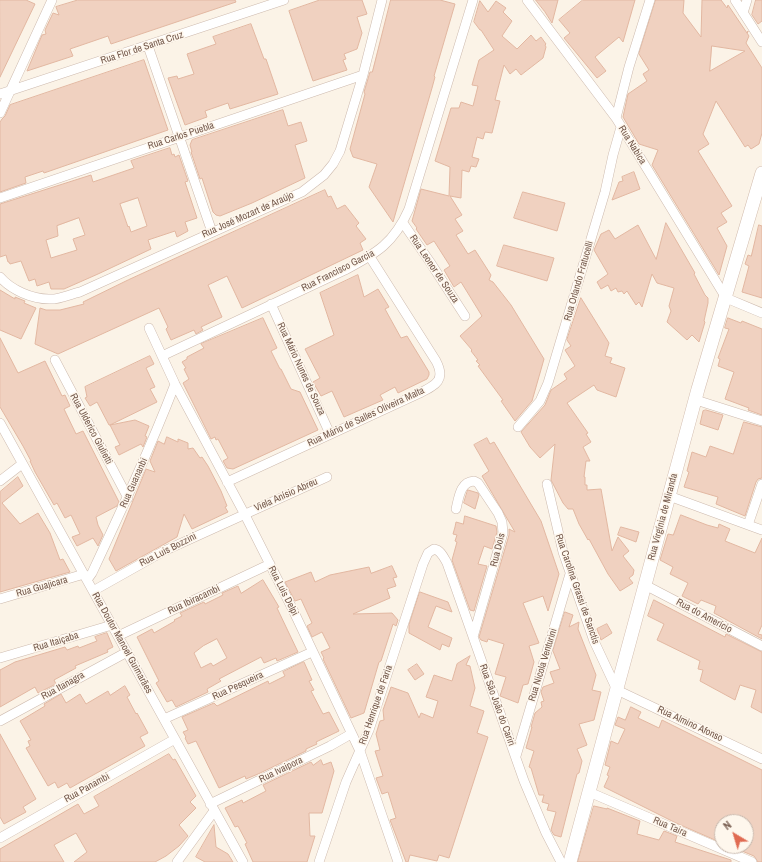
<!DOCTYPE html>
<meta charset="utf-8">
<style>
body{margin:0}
#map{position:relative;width:762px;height:862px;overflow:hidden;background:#fbf3e7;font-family:"Archivo Narrow",sans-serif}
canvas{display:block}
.north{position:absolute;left:714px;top:814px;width:40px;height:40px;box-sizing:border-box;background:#fef7ed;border:1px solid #c7b8ad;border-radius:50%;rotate:322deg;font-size:11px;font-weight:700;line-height:16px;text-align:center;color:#74594c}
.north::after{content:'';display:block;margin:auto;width:14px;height:18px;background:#e06b52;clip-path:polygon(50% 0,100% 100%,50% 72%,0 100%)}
</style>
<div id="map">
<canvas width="762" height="862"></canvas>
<div class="north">N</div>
</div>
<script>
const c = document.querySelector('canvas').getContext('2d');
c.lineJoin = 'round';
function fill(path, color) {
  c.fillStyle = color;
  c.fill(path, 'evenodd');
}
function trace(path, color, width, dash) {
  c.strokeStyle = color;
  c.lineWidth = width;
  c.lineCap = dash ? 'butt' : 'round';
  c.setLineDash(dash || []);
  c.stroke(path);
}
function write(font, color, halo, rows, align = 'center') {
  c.font = font + ' "Archivo Narrow",sans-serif';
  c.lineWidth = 3;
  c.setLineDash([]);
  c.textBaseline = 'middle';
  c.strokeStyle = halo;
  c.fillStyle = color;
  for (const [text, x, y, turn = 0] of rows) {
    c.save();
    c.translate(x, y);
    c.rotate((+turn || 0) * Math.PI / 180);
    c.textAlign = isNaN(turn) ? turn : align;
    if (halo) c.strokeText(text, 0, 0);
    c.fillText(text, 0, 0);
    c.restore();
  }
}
const building = new Path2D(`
 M0 0H26L35 4 0 77Z
 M78 0H235L236 2 111 44 108 36 70 49 73 56 27 71 42 35 46 34 45 30 53 13 59 15 56 7Z
 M320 0H362L367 14 357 17 362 33 357 49 344 54 346 59 343 60 347 70 313 81 289 11Z
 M391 0H440L455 4 434 76 435 77 432 88 393 222 369 187 377 164 353 157 350 149 365 94 364 92 370 72H372Z
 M536 0H558L552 23 545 12Z
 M583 0H635L623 42 619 37 595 57 606 71 597 78 564 38 570 33 559 20Z
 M656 0H684L683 13 701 37 702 0H721L727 8 728 5 747 33 748 31V32L747 33 749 36 746 43 762 68V133L759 144 751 149 748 145 745 147 716 101 703 134 709 144 698 151 732 206 721 213 727 222 717 228 727 246 719 275 652 165 658 150 639 144 623 117 628 94 647 81 643 74 649 70 639 54ZM712 46 745 51 710 71Z
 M756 0H762V21L758 24 752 15Z
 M480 1 488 12 496 1 506 8 503 12 512 21 502 36 517 49 531 35 536 41 541 37 546 44 545 45 546 47 543 58 521 75 516 69 510 74 504 65 495 100 500 101 492 133 485 132 483 139 477 137 472 157 479 159 476 167 471 166 469 172 462 170 461 198 450 196 462 215 455 219 463 231 456 235 468 254 475 250 491 275 489 280 493 282 511 305 544 359 532 401 515 421 501 401 503 400 478 366 480 365 476 361 478 360 471 351 472 350 460 336 482 316 461 282 454 287 444 270 450 266 434 241 427 245 416 229 417 228 412 221 421 189 449 196 450 167 435 161 451 108H459L461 102 473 106 478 86 472 85 479 60 494 50 481 30H480L474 22Z
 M251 24 264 59H266L278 94 230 109 228 103 205 111 207 117 185 125 168 78 177 76 178 79 194 74 187 54 216 44 213 37Z
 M144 60 168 130 44 173 43 171 25 177 26 183 0 192V122L2 119 5 116 10 105Z
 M283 110 288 126 301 122 307 141 295 145 305 178 252 203 220 216 216 215 213 212 202 178 200 179 191 152H192L190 145 192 140Z
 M170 148 172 155 174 154 175 157 179 155 188 181 185 182 197 218 185 222 188 231 177 237 175 231 148 240 151 249 98 274 64 289H51L49 282 37 286 35 279 29 281 21 261 10 264 9 262H8L6 255 0 257V204L91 175 93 182 134 168 131 161ZM138 198 147 226 131 232 129 226 128 227 120 204ZM79 218 85 235 73 239 77 250 51 258 46 240 58 236 57 226Z
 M634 172 640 189 612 200 619 182 623 181 622 177Z
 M325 190 328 197 331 196 337 209 345 205 359 223 356 226 366 239 360 243 363 250 242 308 227 276 208 285 222 317 201 327 203 330 196 334 194 330 171 340 166 329 168 327 159 308 58 354 35 344 40 308 46 310H60L84 304 83 302 128 280Z
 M523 192 565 203 557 231 514 218Z
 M666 223 695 273 694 274 705 295 708 298V303L704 321 705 322 699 342 692 335 687 340 667 322 671 311 669 306 674 288 657 283 652 274 642 307 639 302 636 305 627 291 624 294 622 291 618 292 616 288 611 291 608 285 601 289 597 282 608 274 594 250 601 234 609 230 615 239 638 225 656 259Z
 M759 225 762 226V298L742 292 749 266 745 264 748 255 751 256Z
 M504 245 554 258 547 281 497 266Z
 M358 275 364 297 378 289 389 307 385 309 401 338 407 336 429 372V375L427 379 398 393 395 387 380 395 383 400 344 417 332 391 321 396 313 382 320 378 305 349 334 335 320 293Z
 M0 290 15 299V297L25 301 24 303 36 308 21 339 0 330Z
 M581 298 609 343 605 356 612 358 610 363 625 368 616 397 597 390 594 385 567 403 588 433 586 434 591 442 583 447 590 461H586L584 477H585V485H587V490L601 489 612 551 618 537 629 551 623 556 634 570 633 575 629 578 633 583 620 591 608 574 589 539 588 540 579 524 573 509H568L563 503 551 480 555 444 540 458 530 447 521 432 545 405 551 390 567 379 564 374 575 366 565 350 571 346 567 340Z
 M263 318 277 348 271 351 280 369H281L291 389 300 392 318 430 233 469 227 468 223 461 228 458 218 439 216 440 215 437 211 439 183 383 189 379 184 369 186 368 182 362 187 359V357L204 348 201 344Z
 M728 318 741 323 742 321 762 329V415L748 410 749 408 725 399 734 372 718 366 720 359 718 358 729 329 725 328Z
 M0 338 18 373 45 361 62 396 65 395 70 406 64 409 76 434 83 431 116 496 119 502 117 506 96 517 98 525 103 535 98 546 93 538 77 546 72 537 80 534 72 517 71 515 65 518 57 503 54 505 35 472 30 461H31L23 446 0 407Z
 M150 356 154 364 146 368 155 387 150 389 157 402 110 425 135 420 149 426 145 436 147 437 143 447 141 444 119 455 115 447 120 445 110 425H109L97 402 90 406 85 398 87 397 85 387Z
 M706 410 723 415 718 430 700 424 703 411Z
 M744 422 762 427V478L758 479 756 482 745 516 716 504 718 497 684 487 689 472 687 471 692 452 706 457 710 446 733 454Z
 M167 437 178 442V439L188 443V449L193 448 200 458 202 457 208 466 221 491 227 506 225 507 228 512 192 529 184 514 177 537 116 571 109 559 146 469 155 472 150 461 158 441 164 444Z
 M487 438 490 444 494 442 541 521 559 574 548 611 543 596 523 603 539 643 529 646 534 662 528 684 523 685 518 703 500 696 506 677 495 674 504 644 488 639 487 642 481 640 479 637 509 535V529L515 532 482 476 489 471 474 445Z
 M18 477 23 486 2 503 20 524 38 513 50 533 60 560 63 559 70 572 0 592V492Z
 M468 490 478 493 479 495 475 509 464 503Z
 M681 515 707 525 718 528 719 524 730 529 725 541 755 553 762 538V625L758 634 762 635V639L714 613 716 606 701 600 698 604 682 596 688 583 670 574 673 567 660 560 668 534 673 535Z
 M465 516 496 526 497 532 492 549 484 546 478 564 487 566 474 611 470 610 452 560 457 542 455 541 457 535 453 534 455 527 456 522 463 524Z
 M621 527 639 532 636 542 618 535Z
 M392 566 397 577 393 578 396 586 387 589 390 598 353 614 392 613 398 620 396 626 393 624 381 661 379 662 364 713 351 718 323 659 324 658 321 652 330 648 322 632 312 637 307 626 312 623 301 599 295 601 285 582 311 572 315 582 330 575 369 567 371 573Z
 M263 580 279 607 277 608 298 652 277 661 276 658 264 663 261 657 219 679 221 681 207 689 208 692 176 707 172 700 167 702 156 683 159 681 137 637 152 629 154 633 175 621 174 620 182 616 180 613 204 602 205 604 223 595 222 593 238 586 241 593ZM217 639 227 658 213 666 211 663 201 668 194 653 203 646Z
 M420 592 448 602 452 612 436 606 428 627 452 638 449 647 442 644 440 650 409 633V625Z
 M654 600 725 637 726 634 762 652V713L751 707 756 690 740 685 735 700 700 681 703 670 698 669 700 661 657 640 664 624 648 616Z
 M565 612 573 615 569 627 579 622 578 629 596 675 592 690 601 692 594 720 579 724 587 745 577 749 582 761 579 773 577 774 561 837 554 835 551 830 556 812 547 810 549 804 542 802 544 795H539L531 768 529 767 534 751 526 748 532 727H531L535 713 542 707 541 702 544 701 541 692 543 687 554 683 550 672 560 669 553 651Z
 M607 624 612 633 601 640 597 629Z
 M107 633 113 647 107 650 108 652 75 666 76 668 54 680 56 684 38 693 35 687 0 707V670L15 662 65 647 67 650 78 646 79 648 97 641 95 637Z
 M470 656 466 665 470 666 475 688 470 706 484 711 477 733 488 737 449 858 439 855 437 861 410 855 408 862H406L390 820 396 818 388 792 382 794 376 778 383 776 375 751 380 750 376 734 380 721 384 720 383 710 391 687 408 693 419 718 421 713 433 718 438 701 426 697 434 675 452 681 457 664Z
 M304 662 312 680 309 681 314 690 311 691 323 714 329 712 339 731 316 742 317 744 306 749V751L258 774 246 779 245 776 219 788 196 741 188 744 185 738 186 737 183 732 188 730 182 717 214 703 217 706 268 681 269 684 285 676 283 672Z
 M417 664 424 674 415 680 408 670Z
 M125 686 130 695 127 697 136 714 137 713 148 733 140 737 145 746 70 788 67 783 58 788 55 782 48 786 26 748 30 746 28 741 31 740 20 721 45 706 44 704 61 694 66 703 80 694 86 704 108 691 110 695Z
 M631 707 641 712 638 718 659 728 662 720 762 770V862H758L754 856 730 846H746V822H722V843L676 823 604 787 609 776 607 775 610 767 605 765 611 741 618 744 625 729 615 725 618 717 625 720Z
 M0 734 36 799 23 807 26 812 4 824 0 817Z
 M169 754 173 760 175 759 196 796 190 802 196 808 179 825 188 836 179 846 166 856 155 862H74L87 852 76 833 54 845 64 862H0V849L78 804 84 814 99 806 94 797Z
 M321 760 323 765 331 762 334 771 322 813H309L310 836H315L307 862H253L245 844 247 843 238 826 235 827 225 808 242 800 243 803 266 791 263 785 311 762 313 765Z
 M594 806 607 809V808L640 821 637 834 659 840 664 831 677 836 675 842 731 860V862H578Z
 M214 825 216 847 228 854 233 862H205L196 857Z`);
fill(building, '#f0d1c0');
trace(building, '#e2b7a1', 1);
const street = new Path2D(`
 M527 0 616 118 726 298 762 313
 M735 0 762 42
 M743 13 747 0
 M148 46 212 232
 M0 94 284 0
 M0 113 52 0
 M616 118 629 67 650 0
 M0 198 363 75
 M403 223 430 262 465 316
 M0 277C11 290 32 299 49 299 59 300 70 294 80 292L302 192 324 175 333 164 340 151 363 75 382 0
 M271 304 330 434
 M149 328 175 384 244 513 294 612 360 751 398 862
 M162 356 345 270C377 253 394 243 409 209L473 0
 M55 360 128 498
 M696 400 762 421
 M0 423 243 862
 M518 427 540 401 548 383 605 192 613 155 621 127
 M0 481 22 464
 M227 482 420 393C436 385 446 380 436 361L370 257
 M547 484 563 552 594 641 617 690 762 759
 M669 496 762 530
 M456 509C459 497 460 482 474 481L478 483 498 513 502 522 503 533 473 637
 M748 525 762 484
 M87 580 92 573C121 511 150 449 175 384
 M645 585 762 646
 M93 591 164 551 327 477
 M0 599 84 574
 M118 636 270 564
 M0 658 112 625
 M164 719 312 652
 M0 721 127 652
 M516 756 570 574
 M589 792 752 862
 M210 804 330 746 351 734
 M0 838 175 739
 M177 862 214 811
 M319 862 346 782 369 730 423 564 428 553 434 549C441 550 444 558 447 563L524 781 546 833 561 862`);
const secondary = new Path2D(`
 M570 862 698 389 762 173`);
trace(street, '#cdbaae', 10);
trace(secondary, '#d2bcae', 14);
trace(street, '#fff', 9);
trace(secondary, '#fff', 13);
write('10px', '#74594c', '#fef7ed', [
 ["Rua Flor de Santa Cruz",142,48,-18],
 ["Rua Carlos Puebla",181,136,-18],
 ["Rua Nabica",632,145,58],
 ["Rua José Mozart de Araújo",248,215,-24],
 ["Rua Leonor de Souza",434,269,56],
 ["Rua Francisco Garcia",338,271,-27],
 ["Rua Orlando Fratucelli",579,281,-74],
 ["Rua Mário Nunes de Souza",301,369,65],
 ["Rua Mário de Salles Oliveira Malta",366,417,-25],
 ["Rua Ulderico Giulietti",91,429,62],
 ["Rua Guananbi",134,483,-66],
 ["Viela Anísio Abreu",286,495,-24],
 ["Rua Virgínia de Miranda",663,517,-75],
 ["Rua Luis Bozzini",168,550,-27],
 ["Rua Dois",498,550,-76],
 ["Rua Guajicara",42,587,-16],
 ["Rua Carolina Grassi de Sanctis",577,589,71],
 ["Rua Luis Delpi",283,591,63],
 ["Rua Ibiracambi",194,600,-25],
 ["Rua do Amerício",704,616,28],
 ["Rua Itaiçaba",56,642,-17],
 ["Rua Doutor Manoel Guimarães",122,643,61],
 ["Rua Nicola Venturini",543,665,-73],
 ["Rua Itanagra",63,686,-29],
 ["Rua Pesqueira",238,686,-25],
 ["Rua Henrique de Faria",376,705,-71],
 ["Rua São João do Cariri",497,705,70],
 ["Rua Almino Afonso",690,724,25],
 ["Rua Ivaipora",281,770,-26],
 ["Rua Panambi",87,788,-29],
 ["Rua Taira",670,827,23]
]);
</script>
